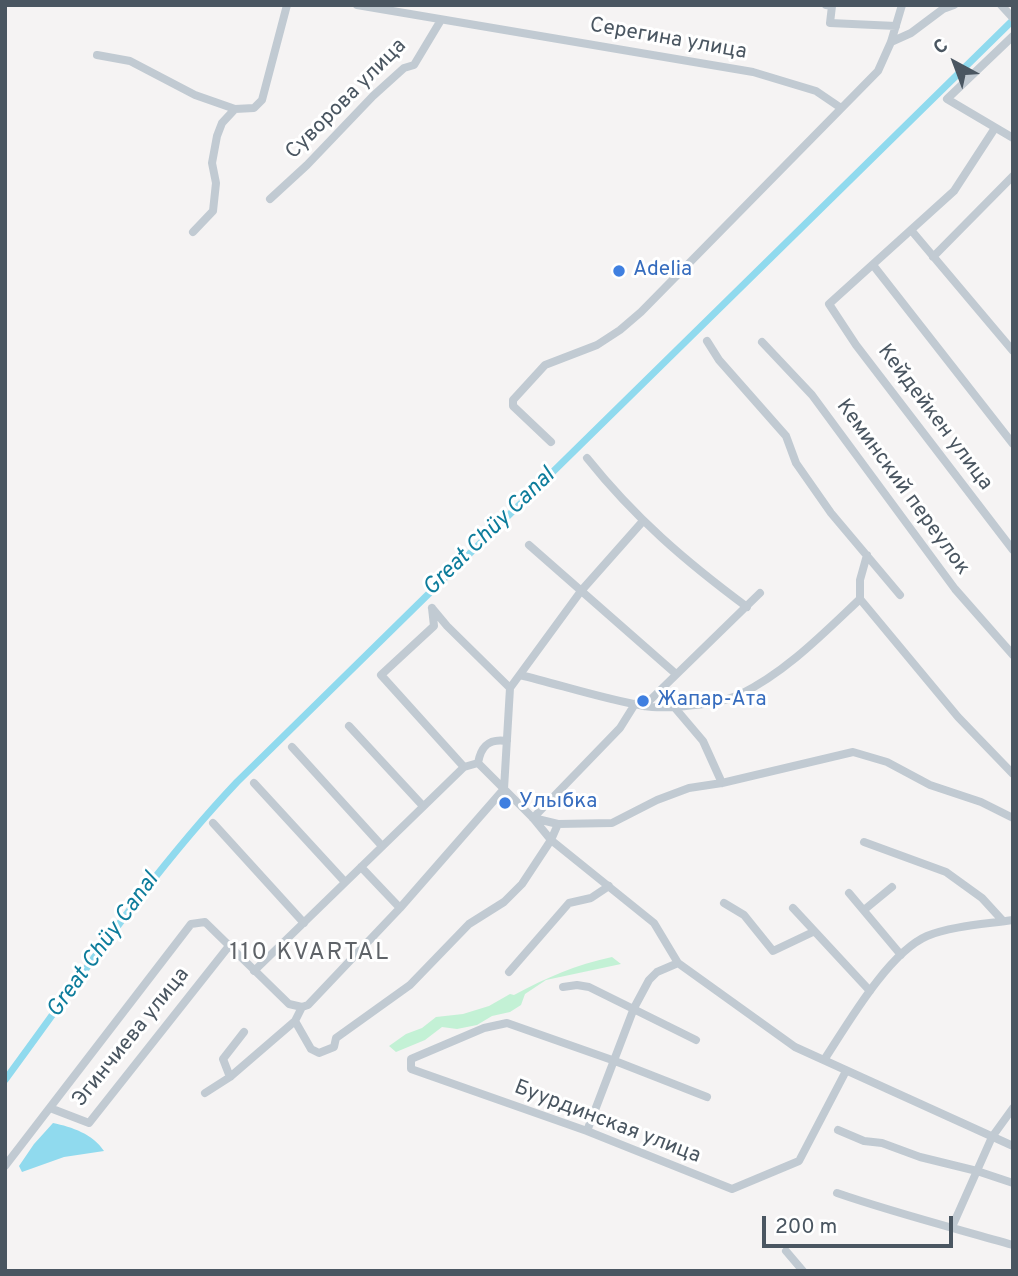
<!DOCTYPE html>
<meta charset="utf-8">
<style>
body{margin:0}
#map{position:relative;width:1018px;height:1276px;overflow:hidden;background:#f5f3f3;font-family:Overpass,sans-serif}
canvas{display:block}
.frame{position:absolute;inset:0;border:7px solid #4a5661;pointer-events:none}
.north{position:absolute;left:920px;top:28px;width:70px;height:70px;-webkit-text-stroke:5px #fff;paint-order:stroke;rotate:319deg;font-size:19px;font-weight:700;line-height:28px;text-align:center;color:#4a5661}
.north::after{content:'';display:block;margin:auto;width:24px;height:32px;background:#4a5661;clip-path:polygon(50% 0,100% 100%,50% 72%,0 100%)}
.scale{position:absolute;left:762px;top:1216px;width:191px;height:32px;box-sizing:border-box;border:4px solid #4a5661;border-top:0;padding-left:9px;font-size:21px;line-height:24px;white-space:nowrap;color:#4a5661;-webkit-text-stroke:5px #fff;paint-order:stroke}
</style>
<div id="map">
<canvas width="1018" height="1276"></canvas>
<div class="frame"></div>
<div class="north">С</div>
<div class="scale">200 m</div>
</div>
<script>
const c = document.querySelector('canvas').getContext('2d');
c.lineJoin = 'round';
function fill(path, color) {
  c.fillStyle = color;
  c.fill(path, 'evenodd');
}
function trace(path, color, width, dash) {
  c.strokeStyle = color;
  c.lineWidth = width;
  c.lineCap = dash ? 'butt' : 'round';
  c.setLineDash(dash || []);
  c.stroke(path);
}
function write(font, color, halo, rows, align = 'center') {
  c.font = font + ' Overpass,sans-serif';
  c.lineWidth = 6;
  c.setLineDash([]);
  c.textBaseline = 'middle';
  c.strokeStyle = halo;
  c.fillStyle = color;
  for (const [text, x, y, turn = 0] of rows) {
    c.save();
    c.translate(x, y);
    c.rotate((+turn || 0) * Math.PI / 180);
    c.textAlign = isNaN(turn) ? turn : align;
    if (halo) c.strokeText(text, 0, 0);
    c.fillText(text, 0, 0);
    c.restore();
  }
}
fill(new Path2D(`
 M612 957 621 964 546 980 525 994 521 1005 510 1012 492 1016 477 1025 457 1029 442 1027 425 1040 396 1052 389 1046 406 1034 422 1028 436 1017 463 1014 489 1006 510 994 514 995C548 977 575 965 612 957Z`), '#c3f1d5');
fill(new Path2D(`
 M53 1123C72 1127 93 1134 104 1151L64 1157 22 1172 19 1166 34 1144Z`), '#90daee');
trace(new Path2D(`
 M5 1080C80 978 151 873 237 782L1013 20`), '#90daee', 7);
trace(new Path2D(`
 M357 5 753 72 816 91 841 108
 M826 5 832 6 830 23 896 26
 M1001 5 1013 18
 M1013 36 947 99 1013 138
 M891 42 911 33 943 9 954 5
 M97 55 130 61 195 95 235 109
 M995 128 954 191 829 304 856 345 1013 550
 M270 199 307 165 373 96 404 68 414 65 441 20
 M911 230 1013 351
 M193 232 213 211 216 183 212 163 217 136 222 123 235 109 254 108 262 100 287 5
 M933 257 1013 176
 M873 265 1013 444
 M707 341 719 360 786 436 796 463 831 513 900 595
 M762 342 812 395 955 589 1013 655
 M551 442 513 406V400L545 365 597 345 620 330 641 312 878 71 891 42 902 5
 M587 458C635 518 685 561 747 607
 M529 545 676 674
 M867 555 860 580V599L958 717 1013 774
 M432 608 434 626 381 675 464 767
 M432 608 447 626 510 688
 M520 675C561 685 603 699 644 706 666 710 719 704 739 695 785 673 824 633 860 599
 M644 706 760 593
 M675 708 703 741 722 783
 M349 726 423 806
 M292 747 382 846
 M478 763 533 818 551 840 654 923 678 963 795 1047 1013 1146
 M478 763C481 746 489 738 507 741
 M254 783 345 882
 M533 818 558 824 612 823 657 800 689 788 722 783 853 752 887 762 930 785 981 802 1013 818
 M533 818 620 728 635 704
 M213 823 304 923
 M864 842 946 872 982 898 1003 921
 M361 867 400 908
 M849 893 901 955
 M724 903 744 915 773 951 813 932
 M793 908 870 991
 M864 910 892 887
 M254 971 464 767 478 763
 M509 972 569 903 591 898 609 886
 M563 987 577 985 589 987 696 1040
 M295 1021 311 1049 319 1053 334 1047 336 1038 410 985 469 924 504 902 522 884 551 840 558 824
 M824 1060C847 1025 888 953 927 936 951 926 987 924 1013 920
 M230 1077 223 1059 244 1032
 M205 1093 230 1077 295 1021 302 1007 308 1005 400 908 504 789 510 688 581 591 643 521
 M707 1097 615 1061 507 1023 484 1028 411 1059V1069L587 1131 732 1189 799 1161 846 1071
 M50 1108 89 1123 229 946
 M838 1130 864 1141 882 1143 920 1157 977 1171 1013 1183
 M587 1131 634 1008 649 980 657 972 678 963
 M5 1166 191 924 205 922 289 1004 302 1007
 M837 1193C895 1213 954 1228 1013 1245
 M952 1227 992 1137 1013 1108
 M786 1251 803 1271`), '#c1cad2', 8);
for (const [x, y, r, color] of [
 [619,271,7,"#3f7fe0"],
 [643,701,7,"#3f7fe0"],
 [505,803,7,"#3f7fe0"]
]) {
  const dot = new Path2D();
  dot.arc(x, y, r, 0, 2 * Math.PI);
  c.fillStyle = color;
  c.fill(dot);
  trace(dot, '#fff', 2.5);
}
write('21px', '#4a5661', '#fff', [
 ["Серегина улица",668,40,10],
 ["Суворова улица",347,100,-45],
 ["Кейдейкен улица",934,418,53],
 ["Кеминский переулок",902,488,54],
 ["Эгинчиева улица",132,1038,-51],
 ["Буурдинская улица",607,1123,21]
]);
write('21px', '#366cbe', '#fff', [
 ["Adelia",633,271],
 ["Жапар-Ата",657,701],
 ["Улыбка",519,803]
], 'left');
write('italic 23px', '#0c7c9b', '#fff', [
 ["Great Chüy Canal",490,533,-44],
 ["Great Chüy Canal",104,946,-54]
]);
c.letterSpacing = '2px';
write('24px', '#5f6368', '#fff', [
 ["110 KVARTAL",310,954]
]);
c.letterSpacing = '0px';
</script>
